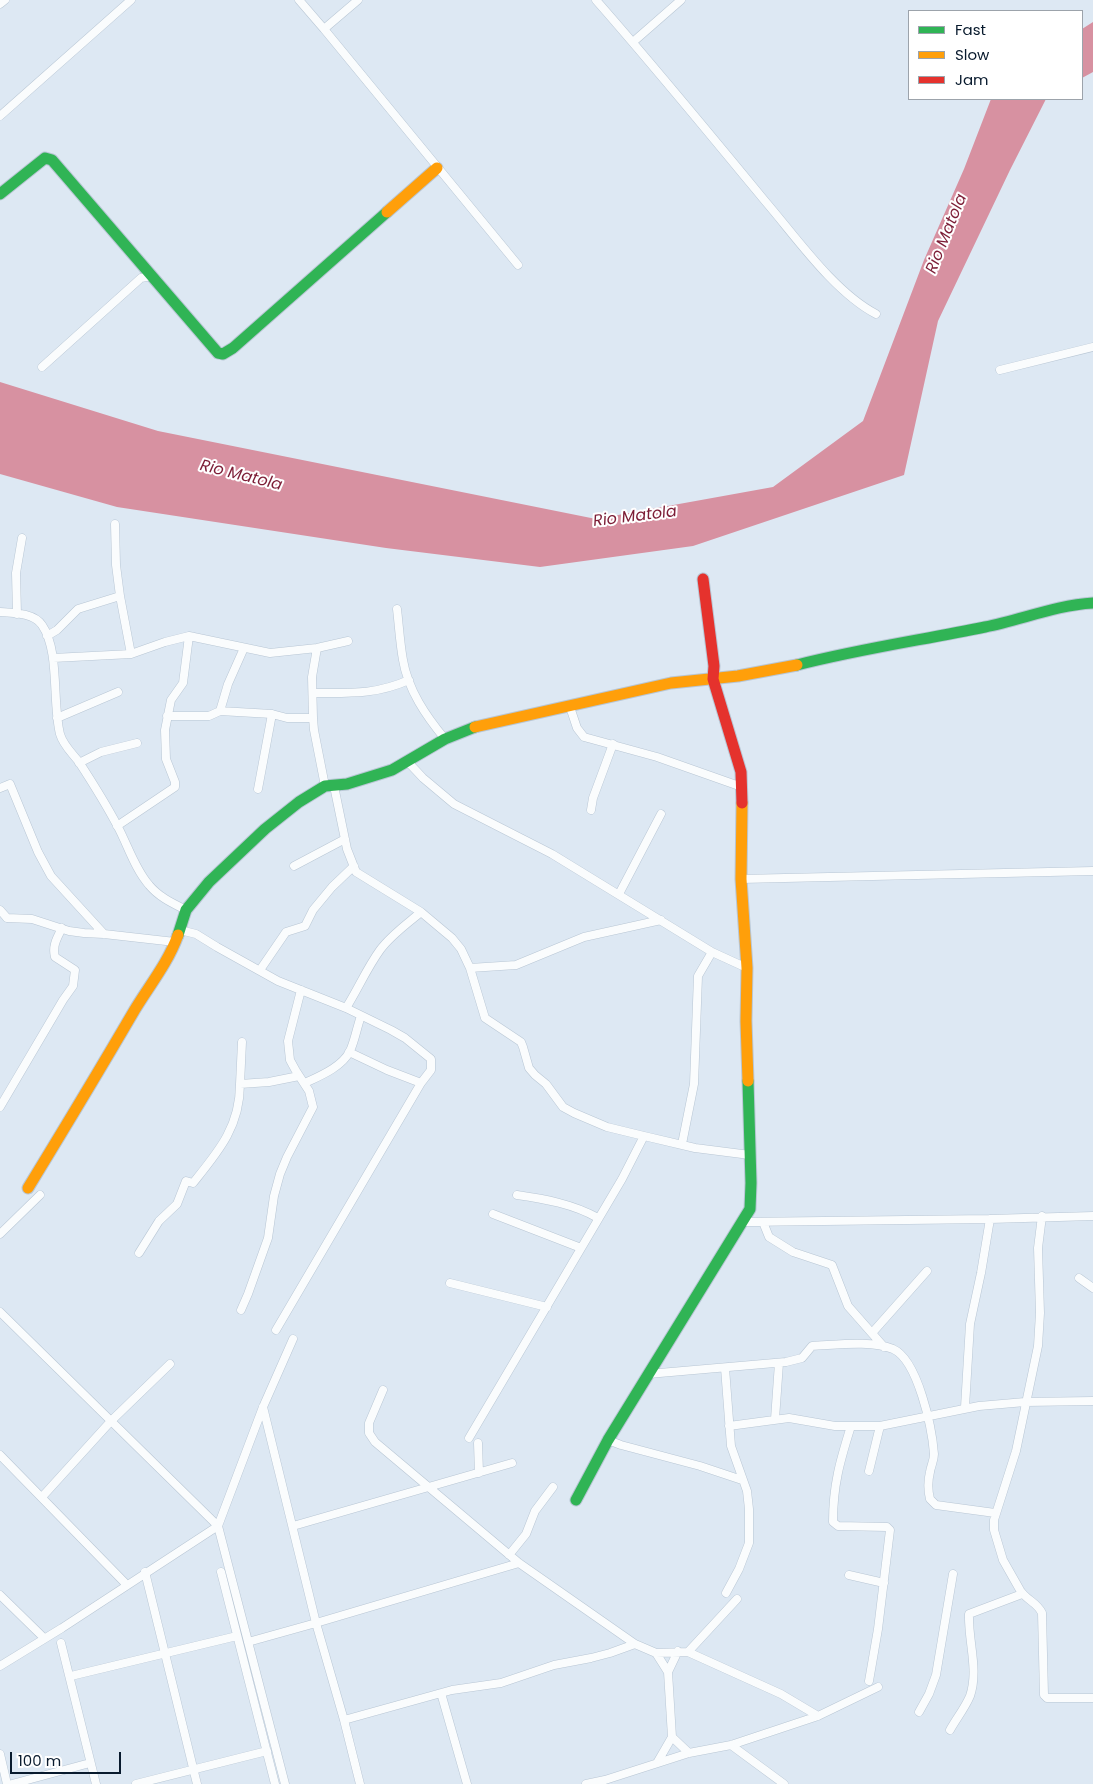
<!DOCTYPE html>
<style>
body{margin:0}
#map{position:relative;width:1093px;height:1784px;overflow:hidden;background:#dde8f3;font-family:Poppins,sans-serif}
canvas{display:block}
.legend{position:absolute;left:908px;top:10px;width:175px;height:90px;box-sizing:border-box;background:#fff;border:1px solid #9ca3ab;margin:0;padding:6px 9px;list-style:none;font-size:15px;color:#081a2d}
.legend li{display:flex;align-items:center;gap:10px;height:25px}
.legend b{width:25px;border:1px solid #9ca3ab}
.scale{position:absolute;left:10px;top:1752px;width:111px;height:22px;box-sizing:border-box;border:2px solid #081a2d;border-top:0;padding-left:6px;font-size:15px;line-height:18px;white-space:nowrap;color:#081a2d;-webkit-text-stroke:4px #fff;paint-order:stroke}
</style>
<div id="map">
<canvas width="1093" height="1784"></canvas>
<ul class="legend">
<li><b style="height:6px;background:#30b455"></b>Fast</li>
<li><b style="height:6px;background:#ff9f0a"></b>Slow</li>
<li><b style="height:6px;background:#e5322d"></b>Jam</li>
</ul>
<div class="scale">100 m</div>
</div>
<script>
const c = document.querySelector('canvas').getContext('2d');
c.lineJoin = 'round';
function fill(path, color) {
  c.fillStyle = color;
  c.fill(path, 'evenodd');
}
function trace(path, color, width, dash) {
  c.strokeStyle = color;
  c.lineWidth = width;
  c.lineCap = dash ? 'butt' : 'round';
  c.setLineDash(dash || []);
  c.stroke(path);
}
function write(font, color, halo, rows, align = 'center') {
  c.font = font + ' Poppins,sans-serif';
  c.lineWidth = 4;
  c.setLineDash([]);
  c.textBaseline = 'middle';
  c.strokeStyle = halo;
  c.fillStyle = color;
  for (const [text, x, y, turn = 0] of rows) {
    c.save();
    c.translate(x, y);
    c.rotate((+turn || 0) * Math.PI / 180);
    c.textAlign = isNaN(turn) ? turn : align;
    if (halo) c.strokeText(text, 0, 0);
    c.fillText(text, 0, 0);
    c.restore();
  }
}
fill(new Path2D(`
 M1093 22V72L1082 78V29Z
 M991 99H1046L1010 170 938 321 904 475 693 546 540 567 386 548 117 507 0 474V382L158 431 596 519 773 487 863 421 924 260 964 169Z`), '#d791a1');
const street = new Path2D(`
 M299 0 324 29 358 0
 M596 0C654 66 709 133 765 201 796 237 834 292 876 314
 M0 4 5 0
 M324 29 518 265
 M633 42 681 0
 M0 116 131 0
 M42 367 141 278 151 276
 M1000 370 1093 347
 M115 524 116 565 120 596 131 654
 M397 609C399 626 400 644 403 660 408 690 426 716 445 739
 M0 612C14 613 34 613 42 625 60 651 52 702 60 734 63 745 72 753 79 762 92 782 107 806 118 827 128 846 135 869 149 885 159 897 172 903 186 910
 M17 614 16 573 22 538
 M47 636 57 630 78 609 120 596
 M317 648 312 677 313 718 314 730 325 786
 M53 658 131 654 165 642 189 636 270 653 317 648 348 641
 M313 693C349 693 375 695 409 680
 M570 707 577 728 584 737 657 757 742 787
 M220 711 228 684 244 648
 M167 716H209L220 711 272 714 287 718H313
 M57 718 118 692
 M408 762 423 778 454 804 552 854 712 952 747 968
 M79 763 101 752 137 743
 M334 786 347 849 356 872 421 912 452 938 461 949 470 968 485 1018 521 1042 523 1047 529 1068 535 1075 546 1084 563 1107 574 1113 607 1127 644 1136 695 1148 750 1155
 M0 788 10 784 38 852 51 876 104 934
 M258 789 272 714
 M591 810 593 798 613 744
 M117 826 175 787V782L166 759 165 730 171 700 183 683 189 636
 M294 866 345 839
 M741 879 1093 871
 M619 894 661 814
 M0 910 7 918 32 919 69 931 84 933 104 934 175 942
 M180 930 196 934 217 947 278 981 346 1008 391 1030 405 1038 431 1059V1070L421 1083 276 1330
 M470 968 516 965 584 937 661 920
 M260 970 286 932 305 926 313 910 332 887 354 866
 M346 1008C358 989 367 968 380 950 391 935 407 924 421 912
 M242 1042 240 1084 269 1082 299 1076
 M349 1052 387 1070 421 1083
 M305 1083C320 1076 342 1067 350 1051 355 1040 357 1027 361 1016
 M0 1107 63 1000 73 986 75 970 55 957C52 946 57 938 62 928
 M682 1144 694 1084 698 976 712 952
 M517 1195C545 1199 573 1204 598 1218
 M493 1214 581 1248
 M1042 1216 1038 1248 1040 1313 1038 1346 1016 1451 994 1520V1530L1003 1560 1020 1590C1026 1600 1037 1602 1042 1613L1044 1695 1047 1698H1093
 M741 1222 990 1219 1093 1216
 M763 1222 769 1237 793 1252 832 1265 848 1306 884 1347
 M0 1234 40 1195
 M139 1253 159 1221 177 1204 186 1181 193 1183C218 1152 240 1127 240 1084
 M1079 1278 1093 1288
 M450 1283 547 1307
 M241 1310 248 1294 268 1238 274 1196 280 1174 287 1157 313 1107 309 1091 296 1071 290 1060 288 1041 301 990
 M0 1312 218 1526 285 1784
 M872 1333 927 1271
 M725 1368 731 1446 747 1491 749 1509V1543L739 1569 726 1593
 M648 1374 786 1362 802 1358 812 1346C836 1345 871 1340 893 1349 918 1360 932 1428 934 1454 934 1461 931 1465 930 1472 928 1480 928 1491 930 1499L936 1505 995 1513
 M383 1390 369 1423V1433L375 1442 519 1563 635 1644 656 1653 688 1652 737 1599
 M263 1407 316 1623 344 1720 360 1784
 M965 1407 970 1324 981 1273 990 1219
 M775 1419 779 1363
 M729 1426 789 1418 835 1426H880L979 1406 1025 1402 1093 1401
 M851 1426C840 1461 833 1485 833 1522L838 1526 887 1527 890 1530 878 1629 869 1681
 M469 1438 622 1179 644 1136
 M608 1440 621 1445 700 1466 742 1480
 M478 1443 479 1473
 M0 1455 127 1585
 M869 1471 880 1426
 M42 1497 111 1421 170 1364
 M293 1526 512 1463
 M509 1555 526 1534 535 1511 553 1487
 M145 1572 197 1784
 M221 1572 275 1784
 M849 1575 884 1583
 M0 1595 44 1638
 M248 1642 316 1623 519 1563
 M61 1643 96 1784
 M688 1652 781 1694 818 1716
 M656 1653 668 1672
 M0 1666 62 1628 218 1526 263 1407 293 1339
 M71 1676 237 1636
 M441 1693 467 1784
 M919 1712 929 1694 936 1675 953 1574
 M344 1720 452 1690 501 1683 554 1665 591 1658 610 1653 635 1644
 M950 1730C956 1719 965 1708 970 1696 979 1670 968 1641 969 1614L1022 1594
 M672 1737 689 1753
 M731 1745 784 1784
 M0 1754 7 1784
 M657 1763 672 1737 668 1672 678 1651
 M12 1784 90 1763
 M136 1784 267 1751
 M586 1784 605 1780 689 1753 731 1745 818 1716 878 1687`);
const fast = new Path2D(`
 M0 194 45 158 52 160 218 353 223 354 233 348 387 212
 M797 665C859 649 922 640 985 627 1021 620 1056 605 1093 603
 M178 935 186 910 209 882 265 829 299 802 325 786 347 784 392 770 445 739 475 727
 M576 1500 608 1440 750 1209 751 1183 748 1081`);
const slow = new Path2D(`
 M387 212 437 168
 M475 727 671 683 738 676 797 665
 M742 803 741 879 747 968 746 1021 748 1081
 M28 1188C64 1129 99 1071 134 1011 149 986 168 963 178 935`);
const jam = new Path2D(`
 M703 579 714 666 713 679 741 772 742 803`);
trace(street, '#b8c6d4', 9);
trace(fast, '#b8c6d4', 13);
trace(slow, '#b8c6d4', 13);
trace(jam, '#b8c6d4', 13);
trace(street, '#fafcfd', 8);
trace(fast, '#30b455', 11);
trace(slow, '#ff9f0a', 11);
trace(jam, '#e5322d', 11);
write('italic 16px', '#7c1d36', '#fff', [
 ["Rio Matola",947,234,-68],
 ["Rio Matola",241,476,14],
 ["Rio Matola",635,517,-7]
]);
</script>
